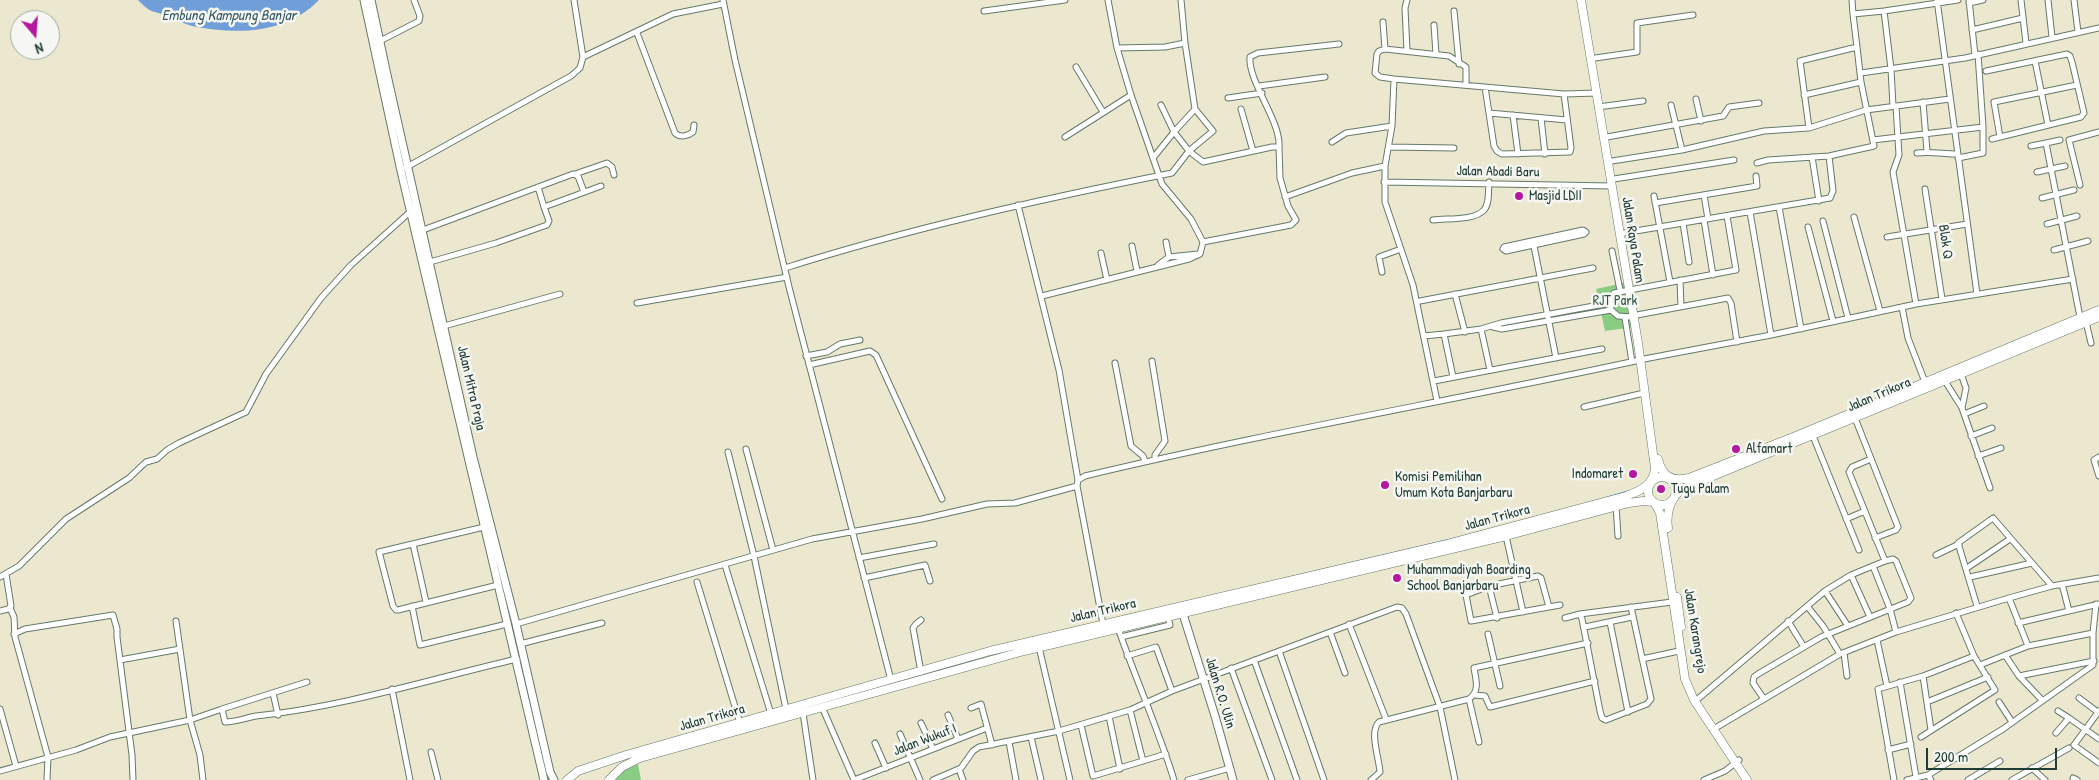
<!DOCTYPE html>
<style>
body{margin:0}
#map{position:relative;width:2099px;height:780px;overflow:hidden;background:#ebe8cf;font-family:"Patrick Hand",sans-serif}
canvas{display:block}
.north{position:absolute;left:10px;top:10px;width:50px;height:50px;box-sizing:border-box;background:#f6f6f2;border:1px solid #a0aca6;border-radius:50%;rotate:162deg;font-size:14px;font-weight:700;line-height:20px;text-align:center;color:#1f3d34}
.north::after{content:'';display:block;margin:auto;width:18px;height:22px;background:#b5179e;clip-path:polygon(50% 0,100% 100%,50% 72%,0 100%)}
.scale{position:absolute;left:1926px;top:748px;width:131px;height:22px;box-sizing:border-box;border:2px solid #1f3d34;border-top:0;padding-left:6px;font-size:15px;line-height:18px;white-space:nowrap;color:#1f3d34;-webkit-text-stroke:4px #f6f6f2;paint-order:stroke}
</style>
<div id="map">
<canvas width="2099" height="780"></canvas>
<div class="north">N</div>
<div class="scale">200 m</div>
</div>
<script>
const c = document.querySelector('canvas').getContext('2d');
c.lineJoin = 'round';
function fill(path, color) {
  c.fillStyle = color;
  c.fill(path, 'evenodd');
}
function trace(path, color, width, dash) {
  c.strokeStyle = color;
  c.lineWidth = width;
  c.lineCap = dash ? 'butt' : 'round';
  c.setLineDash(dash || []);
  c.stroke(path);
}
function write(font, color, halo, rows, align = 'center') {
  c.font = font + ' "Patrick Hand",sans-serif';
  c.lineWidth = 5;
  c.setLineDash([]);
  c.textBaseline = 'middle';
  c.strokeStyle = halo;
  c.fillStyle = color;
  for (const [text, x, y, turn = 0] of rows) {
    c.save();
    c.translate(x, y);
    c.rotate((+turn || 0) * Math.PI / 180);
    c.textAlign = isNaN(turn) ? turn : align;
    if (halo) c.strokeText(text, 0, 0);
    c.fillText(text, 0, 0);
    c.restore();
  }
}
fill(new Path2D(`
 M1628 282 1635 327 1605 331 1596 289Z
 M638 764 641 780H612L628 767Z`), '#8acc84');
fill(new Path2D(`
 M138 0H319C286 34 237 35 192 26 184 24 176 19 167 16 150 9 153 15 138 0Z`), '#6f9ed8');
trace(new Path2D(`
 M1594 501 1631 490
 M1281 579 1459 537`), '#6f9ed8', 1);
const street = new Path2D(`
 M723 0 735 60 789 287 891 680
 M1852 0 1853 14
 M1937 0 1977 294
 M1969 0 1975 55
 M2021 0 2026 43
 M2048 0 2052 37
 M2074 0 2078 32
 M1969 3 1983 0
 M984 11 1065 0
 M1454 11 1459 64
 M1884 11 1891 69 1893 106
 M1383 22 1385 49
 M1434 25 1436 54
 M1972 30 2023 18
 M637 33 675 133C680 138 688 136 693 132L694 125
 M380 41 419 21 420 16 414 0
 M1857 47 1853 14 1884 11 1958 0
 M1117 48 1165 47 1185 43
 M1407 51 1405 8 1407 0
 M1978 54 1983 127
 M583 57 673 14 723 4
 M1595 58 1637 52V23L1693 15
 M2035 61 2048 125
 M1076 67 1103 112
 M1986 71 2067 54 2070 56 2072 62 2084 113 2081 117 1992 139
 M1861 73 1965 58 2099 28
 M1394 79 1392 126 1385 166V202L1413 285 1437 401
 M1466 85V67L1449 56 1385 49 1379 51 1377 54 1375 73 1380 77 1394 79 1564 94 1597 93
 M1259 86 1325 77
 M1485 87 1494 146 1497 151 1502 154 1570 152 1571 148 1564 94
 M1804 95 1861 82
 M1228 98 1262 93
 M1696 99 1701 121
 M1923 102 1927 151
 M1671 105 1682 150
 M1896 106 1899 155 1893 172 1916 304
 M1598 107 1643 101
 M1195 109 1174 132 1189 151 1203 162 1272 147H1279L1280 178 1288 206 1296 220 1291 225 1203 242
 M1241 109 1253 151
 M1489 113 1567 120
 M1513 115 1518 154
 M1541 118 1545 154
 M1065 137 1131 95
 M1607 137 1723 116 1729 107 1759 103
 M2000 137 1994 102 2077 85
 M1873 140 1983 127V153L1958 158
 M1332 142 1346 133 1392 126
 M2046 143 2060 140
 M2031 146 2046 143 2080 317
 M1279 147C1281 121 1248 82 1250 57L1258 53 1339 44
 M1389 147 1454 148
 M1917 153C1930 151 1944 154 1957 154
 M1812 157 1819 201
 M1153 158 1174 132 1161 105
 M1612 161 1682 150 1764 131 1809 128 1866 110 1950 99
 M1757 163 1768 160 1829 156 1874 146 1861 82 1857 47 1800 61 1809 128
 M405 168 571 76 580 68 583 57 574 0
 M2037 172 2065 166
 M575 174 607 163 612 167 614 175
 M1614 179 1734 160
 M1384 182 1612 186
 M2080 185 2069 140 2099 132
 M538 187 544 207
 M1925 189 1942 299
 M1704 195 1708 219
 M1654 196 1670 282
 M1285 197 1352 173 1385 166
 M2042 198 2074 190
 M1655 203 1757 186 1756 176
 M1018 205 1059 370 1078 480 1077 486 1103 624
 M1779 207 1801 329
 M1750 212 1771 335
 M1854 217 1880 311
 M1433 220C1447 218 1474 221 1484 210 1490 203 1488 190 1489 182
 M1704 220 1713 275
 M1823 221 1848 318
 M1683 223 1689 262
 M2047 224 2077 216
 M1808 227 1833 321
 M423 230 573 174 578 176 584 192
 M1624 233 1830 198 1833 191 1829 156
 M1887 237 1967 224
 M1533 241 1556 358
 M1132 246 1137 271
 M1503 249 1504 247 1583 230 1586 232
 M1503 249 1506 251 1584 234 1586 232
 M2054 250 2088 241
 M1612 251 1620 290
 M1101 253 1107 280
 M1169 257 1198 254
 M430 262 496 243 547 225 549 221 544 207 601 186
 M1158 265 1169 257 1166 242
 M785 268C911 228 1042 199 1172 173L1189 151 1213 131 1195 109 1185 43 1181 0
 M1382 272 1379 257 1401 249
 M1680 280 1681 307
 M1455 294 1465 332
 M1042 296 1189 259 1200 254 1203 242 1191 219 1162 184 1131 95 1117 48 1108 0
 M1420 301 1593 268
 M637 303 787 277
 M1902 307 1908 338 1925 382
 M1637 315 1728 298 1731 303 1737 342
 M1633 317 1618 316 1611 310 1610 299 1614 293 1736 270 1727 216
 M1625 318 1632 362
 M2086 322 2091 343
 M444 326 560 294
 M1493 327 1502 329 1611 310
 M1481 329 1490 370
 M1424 336 1444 334
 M806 356 827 352 840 344 860 340
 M1644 359 1771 335 1916 304 2073 279
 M1152 361 1165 441 1155 455V459
 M1115 363 1131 446 1143 456 1145 461
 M809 365 870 351 876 355 942 499
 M1961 374 1966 388 1962 408
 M1453 377 1444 334 1481 329 1501 323 1610 303
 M1434 381 1602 349
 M1945 381 1962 408 1990 488
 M1584 407 1644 393
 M1964 414 1984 406
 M1855 418 1898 527 1896 530 1875 538
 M1813 436 1859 550
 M1971 436 1992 428
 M746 449 773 550
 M728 452 754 556 786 709
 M1978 456 2001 448
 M2099 457 2094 460 2099 476
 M1078 480 1085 476C1269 432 1456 400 1640 360
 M1616 506 1618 536
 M1846 519 1865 511
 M484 527 379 552 393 606 396 610H398L498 585
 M1506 536 1523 612
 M413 544 426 602
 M1936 555 1959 544
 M859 558 934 544
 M725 565 771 714
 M1873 566 1890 609 1896 632
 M1967 568 2010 539
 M1851 575 1870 617
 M0 577 19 566 66 519 129 478 146 462 157 459 167 450 179 443 246 412 266 374 321 298 351 265 411 211
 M1970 577 2032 563
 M864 578 925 565 930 581
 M697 582 740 723
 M2062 584 2069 611
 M1489 586 1497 618
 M1825 591 1848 626
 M2009 598 2028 646
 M412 606 420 645 507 624
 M1807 606 1823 626 1840 654
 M1977 606 1958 543 1993 518 2052 586
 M1549 607 1541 578 1538 576 1489 586 1466 595 1471 621 1560 605
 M10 608 14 617 15 637 48 757 47 780
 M0 611 8 609 11 606 6 574
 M1580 614 1672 602
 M1565 618 1580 614 1582 619 1600 711 1602 718 1606 720 1647 704 1651 699 1631 607
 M176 621 190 720 200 755 203 780
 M1788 621 1804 647
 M1610 622 1628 712
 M2018 623 2099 604
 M516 624 812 539 922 519 987 504 1015 503 1077 486
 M1349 624 1386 719
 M1585 627 1632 617
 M1118 628C1136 680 1158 728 1174 780
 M1330 632 1345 673
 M14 634 25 629 113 615 117 629V637L132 755 133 780
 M1488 634 1500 686
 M1121 637 1170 625 1168 617
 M1877 640 1887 686
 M520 644 602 623
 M1039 647 1070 780
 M1279 651 1324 780
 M1844 653 1847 676
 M2005 655 2019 676 2042 700
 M1127 656 1156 647 1172 691
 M1642 659 1679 651
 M120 660 180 649
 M1254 660 1297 780
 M1980 665 2028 646 2093 633
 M1231 668 1272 780
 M921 672 913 628 916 624 921 620
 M1923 676 1931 730
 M2019 676 2094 661
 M1900 682 1916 777
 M392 689 410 780
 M273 693 278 715
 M1475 695 1485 696 1490 707 1595 681
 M1699 698 1825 591 1851 575 1885 561
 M2079 698 2099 713
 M1469 699 1479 742
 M1764 699 1753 683 1754 677 1758 674 1821 637 1908 602 1911 598 1896 561 1893 559 1885 561 1849 472 1852 467 1871 459
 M1927 702 1988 677
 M1999 702 2012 722
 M822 707 854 780
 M971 708 981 704 992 745
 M0 709 16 766
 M222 709 307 682
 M1130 710 1143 761
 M2058 711 2069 718
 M2099 711 2074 745 2099 763
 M803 713 813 780
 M948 715 958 739
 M1109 716 1120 769
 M921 723 933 749
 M1081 725 1093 776 1166 754
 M1717 727 1840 654 1896 632 2009 598 2052 586 2099 578
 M2056 733 2069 718 2099 739
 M900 734 920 780
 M1031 737 1041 780
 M1921 737 1995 690 1974 656 1956 613
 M1009 742 1016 780
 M875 743 886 768
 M1888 750 1911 744
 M431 752 438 780
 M2032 768 2045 780
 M959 769 963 780
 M0 771 76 750 110 737 190 720 222 709 225 722C236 722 245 718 256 716 344 707 430 679 517 659
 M1928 775 2003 729 2093 665V633L2096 604
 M2073 778 2077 780
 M854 780 987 728
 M933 780 961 768 973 751 979 747 1059 731 1130 710 1172 691 1397 607 1402 608 1406 614 1440 707 1455 780
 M1188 780 1230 768
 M1371 780 1380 772C1379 758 1369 731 1379 722L1469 699C1480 691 1476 680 1474 668L1588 643
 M1704 780 1725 771 1739 760
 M1894 780 1878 689 1923 676 1974 656
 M1907 780 1928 775 1931 780
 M1968 780 2000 761
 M2012 780 2069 748`);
const secondary = new Path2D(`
 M364 0 401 171 544 780
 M371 0 387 75 473 457 516 624 550 772 554 780
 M1183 614 1215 716 1233 780`);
const primary = new Path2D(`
 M1658 459C1662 476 1671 482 1689 478L1796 436 2099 310
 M1648 491a14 14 0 1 1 28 0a14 14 0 1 1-28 0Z
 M1668 528C1666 513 1670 497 1684 488L2099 317
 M1677 597 1681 627
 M567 780 578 771 626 755 990 651 1443 545 1626 496C1640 491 1654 485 1655 468L1638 343 1581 0
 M609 780 622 767 640 758 1024 651 1506 536 1629 503 1643 501 1654 502 1660 513 1685 679 1694 700 1747 780`);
trace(street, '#66796a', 7);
trace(secondary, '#66796a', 9);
trace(primary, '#66796a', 9);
trace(street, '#fff', 5);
trace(secondary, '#fff', 7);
trace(primary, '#fff', 8);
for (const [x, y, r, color] of [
 [1519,196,5,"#b5179e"],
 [1736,449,5,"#b5179e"],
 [1633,474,5,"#b5179e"],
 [1385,485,5,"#b5179e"],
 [1661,489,5,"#b5179e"],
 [1397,578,5,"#b5179e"]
]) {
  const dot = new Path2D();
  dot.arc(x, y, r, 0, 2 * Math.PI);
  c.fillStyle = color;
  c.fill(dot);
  trace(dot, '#f6f6f2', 2);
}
write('14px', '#1f3d34', '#f6f6f2', [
 ["Jalan Abadi Baru",1498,172,1],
 ["Jalan Raya Palam",1633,240,81],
 ["Blok Q",1945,242,82],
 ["Jalan Mitra Praja",471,388,77],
 ["Jalan Trikora",1879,395,-23],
 ["Jalan Trikora",1497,518,-15],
 ["Jalan Trikora",1103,611,-13],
 ["Jalan Karangrejo",1695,631,81],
 ["Jalan R.O. Ulin",1220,693,73],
 ["Jalan Trikora",712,718,-16],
 ["Jalan Wukuf I",925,740,-21]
]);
write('14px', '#1f3d34', '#f6f6f2', [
 ["Masjid LDII",1529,196],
 ["Alfamart",1746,449],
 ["Indomaret",1623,474,"right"],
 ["Komisi Pemilihan",1395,477],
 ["Umum Kota Banjarbaru",1395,493],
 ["Tugu Palam",1671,489],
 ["Muhammadiyah Boarding",1407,570],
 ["School Banjarbaru",1407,586]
], 'left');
write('14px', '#345a44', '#f6f6f2', [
 ["RJT Park",1615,301]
]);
write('italic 15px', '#375a65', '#f6f6f2', [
 ["Embung Kampung Banjar",229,16]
]);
</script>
